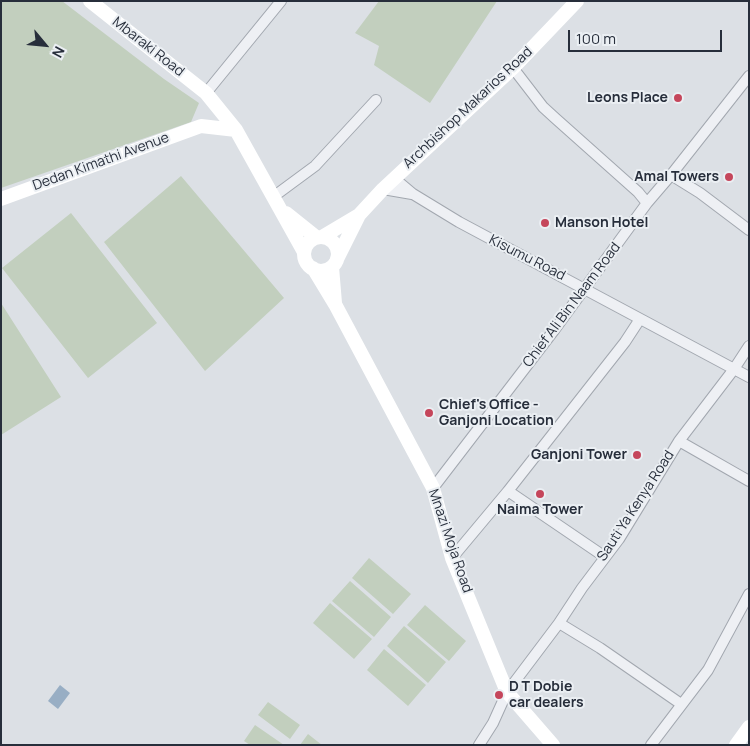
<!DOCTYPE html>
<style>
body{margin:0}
#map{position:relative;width:750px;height:746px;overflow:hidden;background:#dce0e5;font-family:Manrope,sans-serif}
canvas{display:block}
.frame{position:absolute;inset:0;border:2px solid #272e3b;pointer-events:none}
.north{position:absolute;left:20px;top:20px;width:50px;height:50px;-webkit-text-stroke:4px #ebeff3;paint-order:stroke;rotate:118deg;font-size:14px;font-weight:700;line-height:20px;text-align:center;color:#272e3b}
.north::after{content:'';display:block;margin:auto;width:18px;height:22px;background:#272e3b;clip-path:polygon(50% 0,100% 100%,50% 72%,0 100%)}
.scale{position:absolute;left:568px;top:30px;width:154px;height:22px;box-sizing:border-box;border:2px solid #272e3b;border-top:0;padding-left:6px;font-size:15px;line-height:18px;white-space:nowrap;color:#272e3b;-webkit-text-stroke:4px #ebeff3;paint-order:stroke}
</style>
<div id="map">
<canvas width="750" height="746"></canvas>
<div class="frame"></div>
<div class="north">N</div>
<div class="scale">100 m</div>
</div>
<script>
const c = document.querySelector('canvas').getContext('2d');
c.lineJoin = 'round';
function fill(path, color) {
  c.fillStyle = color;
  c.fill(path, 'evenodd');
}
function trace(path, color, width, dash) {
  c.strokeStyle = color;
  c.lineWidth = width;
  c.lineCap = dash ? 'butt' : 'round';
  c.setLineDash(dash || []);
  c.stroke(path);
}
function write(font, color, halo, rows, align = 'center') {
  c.font = font + ' Manrope,sans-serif';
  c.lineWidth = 4;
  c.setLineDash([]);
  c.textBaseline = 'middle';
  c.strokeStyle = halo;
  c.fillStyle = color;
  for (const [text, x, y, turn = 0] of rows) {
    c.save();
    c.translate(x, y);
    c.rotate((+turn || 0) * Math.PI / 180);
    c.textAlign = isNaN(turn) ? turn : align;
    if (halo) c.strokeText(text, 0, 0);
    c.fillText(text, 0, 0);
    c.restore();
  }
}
fill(new Path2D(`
 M1 1H62L164 79 199 103 191 122 1 188Z
 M379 1H497L430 103 374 65 379 46 355 33Z
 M181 176 284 298 205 371 104 242Z
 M71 213 157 323 88 378 2 268Z
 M1 303 61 397 1 435Z
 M369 558 411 594 393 614 352 578Z
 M350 581 391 617 374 637 332 601Z
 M330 603 372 639 354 659 313 623Z
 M425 605 466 641 449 661 407 625Z
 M404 626 446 662 428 683 387 646Z
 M384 649 426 685 408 706 367 670Z
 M268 702 300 725 290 739 258 715Z
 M255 725 284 745H250L244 741Z
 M308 734 322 745H300Z`), '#c2cfbe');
fill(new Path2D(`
 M60 685 70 693 58 709 48 701Z`), '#98aec4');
const street = new Path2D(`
 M513 68 543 107 555 118 638 192 647 203
 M206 93 281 1
 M671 175 700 193 749 230
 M394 178 413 194 459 222 749 377
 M383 189 412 194
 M273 197 315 166 376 100
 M679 441 749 481
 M433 488 555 329 647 203 671 175 749 76
 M508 491 605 557
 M452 558 508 491 625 342 640 319
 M559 623 600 648 681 704
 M479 745 493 723 507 692 559 623 582 588 619 539 679 441 734 369 749 346
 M651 745 708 670 749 594`);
trace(street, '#a2a7af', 12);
trace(street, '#eef0f4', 10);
trace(new Path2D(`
 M90 1 206 93 236 130 304 252
 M1 199 201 126 236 130
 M286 213 316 237
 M322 237 359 215
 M304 254a17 17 0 1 1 34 0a17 17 0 1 1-34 0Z
 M337 259 359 215 383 189 513 68 577 1
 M332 267 335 303
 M313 268 336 306 433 488 452 558 507 692 553 745
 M736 745 749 727`), '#fff', 14);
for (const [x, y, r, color] of [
 [678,98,5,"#c5465b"],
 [729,177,5,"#c5465b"],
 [545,223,5,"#c5465b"],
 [429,413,5,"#c5465b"],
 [637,455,5,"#c5465b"],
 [540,494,5,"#c5465b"],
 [499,695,5,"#c5465b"]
]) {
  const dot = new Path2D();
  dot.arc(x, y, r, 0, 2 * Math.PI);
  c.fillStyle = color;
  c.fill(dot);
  trace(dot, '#ebeff3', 2);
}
write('14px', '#272e3b', '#ebeff3', [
 ["Mbaraki Road",148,47,38],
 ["Archbishop Makarios Road",468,108,-43],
 ["Dedan Kimathi Avenue",101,162,-20],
 ["Kisumu Road",527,258,27],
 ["Chief Ali Bin Naam Road",572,305,-53],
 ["Sauti Ya Kenya Road",636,506,-57],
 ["Mnazi Moja Road",450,541,71]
]);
write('bold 14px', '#272e3b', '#ebeff3', [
 ["Leons Place",668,98],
 ["Amal Towers",719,177],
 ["Manson Hotel",555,223,"left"],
 ["Chief's Office -",439,405,"left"],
 ["Ganjoni Location",439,421,"left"],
 ["Ganjoni Tower",627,455],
 ["Naima Tower",540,510,"center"],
 ["D T Dobie",509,687,"left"],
 ["car dealers",509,703,"left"]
], 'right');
</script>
